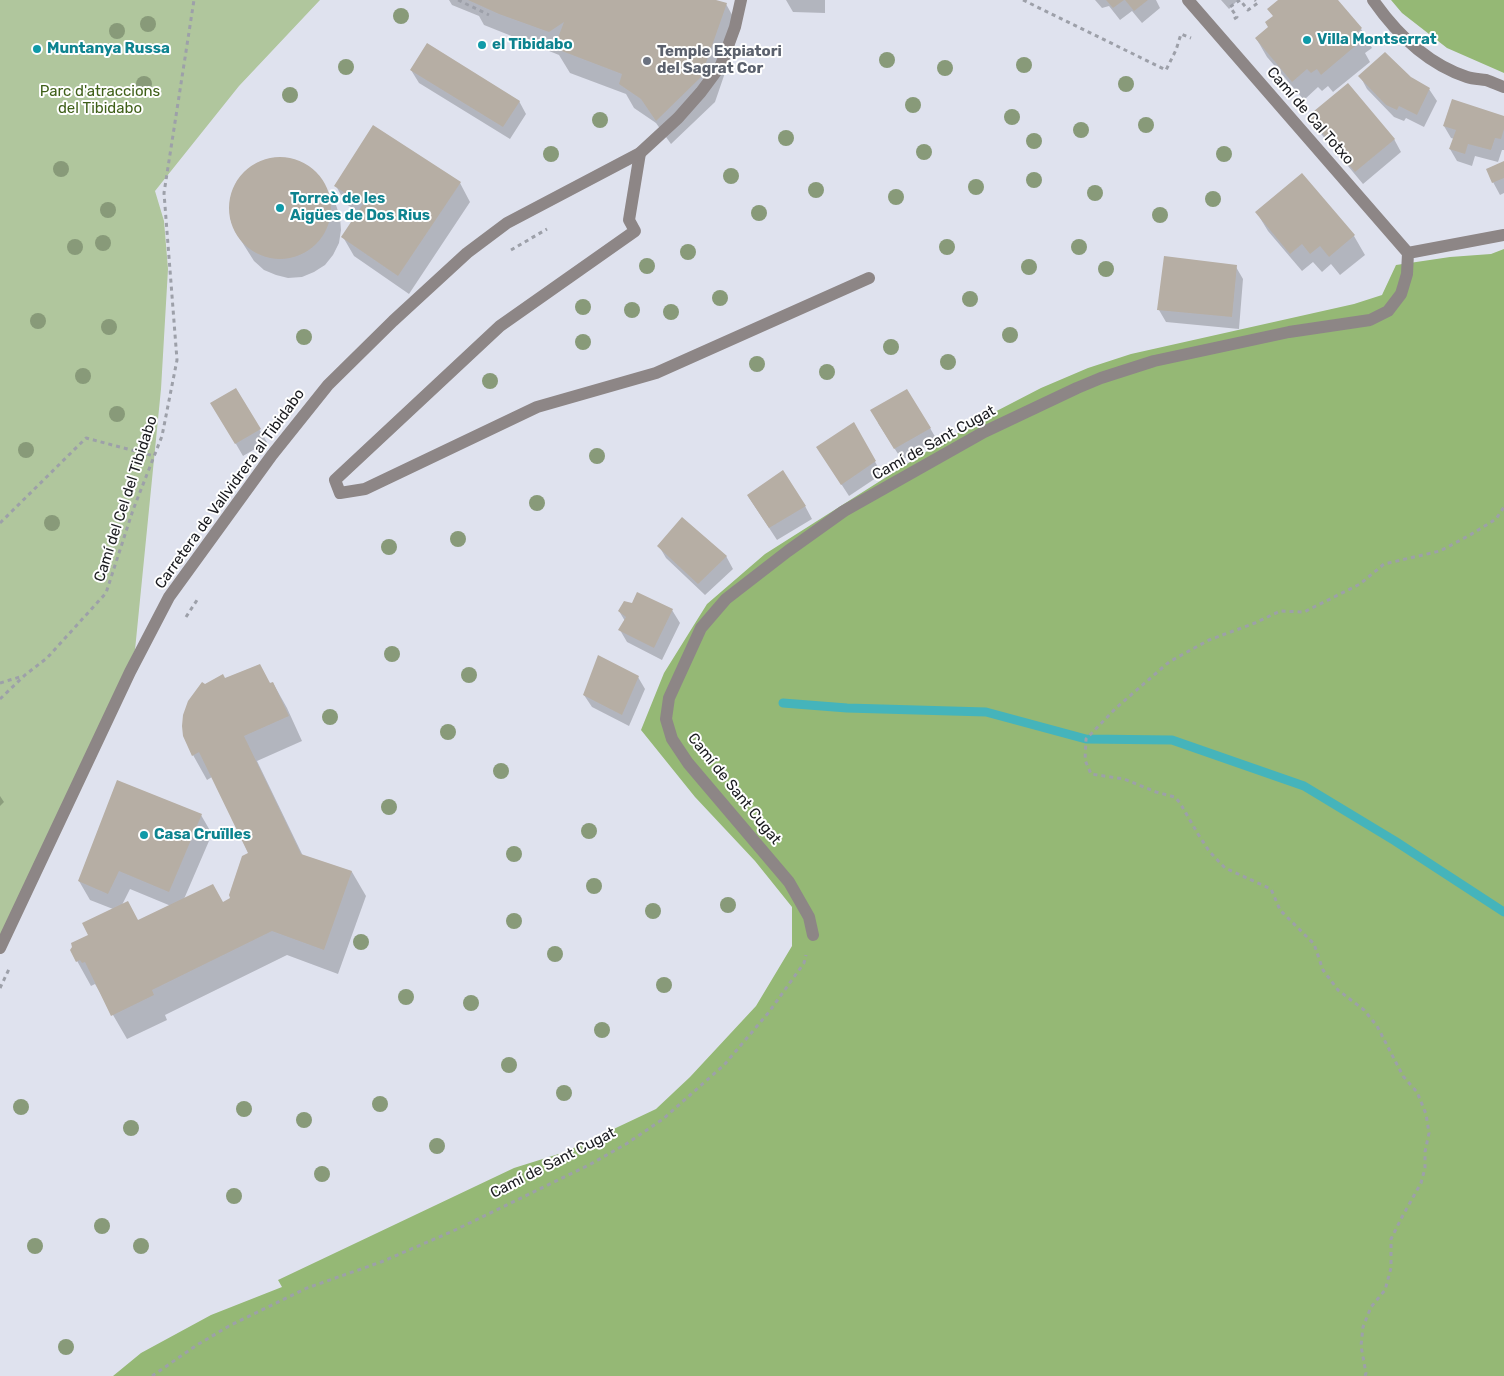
<!DOCTYPE html>
<meta charset="utf-8">
<style>
body{margin:0}
canvas{display:block;background:#dfe2ee}
</style>
<canvas width="1504" height="1376"></canvas>
<script>
const c = document.querySelector('canvas').getContext('2d');
c.lineJoin = 'round';
function fill(path, color) {
  c.fillStyle = color;
  c.fill(path, 'evenodd');
}
function trace(path, color, width, dash) {
  c.strokeStyle = color;
  c.lineWidth = width;
  c.lineCap = dash ? 'butt' : 'round';
  c.setLineDash(dash || []);
  c.stroke(path);
}
function write(font, color, halo, rows, align = 'center') {
  c.font = font + ' Rubik,sans-serif';
  c.lineWidth = 4;
  c.setLineDash([]);
  c.textBaseline = 'middle';
  c.strokeStyle = halo;
  c.fillStyle = color;
  for (const [text, x, y, turn = 0] of rows) {
    c.save();
    c.translate(x, y);
    c.rotate((+turn || 0) * Math.PI / 180);
    c.textAlign = isNaN(turn) ? turn : align;
    if (halo) c.strokeText(text, 0, 0);
    c.fillText(text, 0, 0);
    c.restore();
  }
}
fill(new Path2D(`
 M0 0H320L239 86 155 191 164 221 168 269 161 389 135 650 0 936Z`), '#b0c69d');
fill(new Path2D(`
 M1391 0H1504V73L1447 48 1402 13Z
 M1504 249V1376H113L141 1353 211 1315 282 1287 278 1280 514 1168 565 1152 656 1109 690 1077 756 1006 792 946V907L755 861 695 797 641 730 664 673 707 604 765 554 929 450 985 417 1041 388 1088 368 1131 354 1354 304 1382 295 1396 265 1450 257 1491 254Z`), '#95b875');
fill(new Path2D(`
 M449 0H712L726 4 740 29 715 102 671 144 656 123 634 108 626 94 570 73 559 55 484 25 479 16 452 5Z
 M786 0H825V13L793 12Z
 M1095 0H1156L1160 8 1142 23 1132 11 1120 20 1109 6 1102 8Z
 M1221 0H1238L1229 9Z
 M1280 0H1336L1361 29 1372 48 1365 53 1370 62 1333 92 1328 86 1322 91 1318 87 1304 100 1267 57 1256 38 1269 27 1274 17 1269 9Z
 M411 70 519 101 526 114 510 139 419 83Z
 M1360 76 1410 78 1429 89 1437 101 1424 127 1406 118 1404 121 1394 117 1367 89Z
 M1310 116 1394 139 1401 152 1363 184 1317 129Z
 M1504 118V150H1502L1498 162 1475 156 1472 166 1457 161 1450 149 1454 139 1451 138 1444 126Z
 M282 158 295 160 307 166 317 174 336 205 340 217 341 230 339 243 333 255 325 265 314 272 302 277 288 278 276 275 264 270 254 261 235 231 230 218V205L232 193 237 181 246 171 257 163 269 159Z
 M1504 162V193L1500 195 1493 182Z
 M1302 175 1354 236 1365 255 1340 275 1331 264 1322 272 1313 262 1302 271 1268 231 1257 213Z
 M460 183 470 202 409 294 354 256 343 237 359 212 346 204 336 186Z
 M1236 267 1243 279 1239 329 1166 322 1159 310Z
 M235 390 267 442 243 456 212 403Z
 M853 423 882 474 849 496 825 459Z
 M878 423 930 428 937 440 902 460Z
 M748 496 805 506 812 519 777 540Z
 M659 546 726 556 733 569 705 595 666 558Z
 M637 594 672 610 680 623 662 660 627 642 620 630 625 621 619 611 633 605Z
 M638 677 645 689 629 726 592 707 584 695Z
 M225 680 273 683 287 708 302 741 257 761 303 856 352 872 366 896 338 974 287 955 165 1015 167 1020 127 1039 95 984 91 986 71 950 90 935 113 909 90 900 79 881 201 815 212 834 184 899 223 904 232 899 249 854 212 777 207 780 193 755 205 685ZM130 889 171 906 138 921 122 905Z
 M0 796 4 802 0 806Z`), '#0003');
trace(new Path2D(`
 M783 703 847 708 986 712 1086 739 1172 740 1304 786 1395 841 1504 912`), '#45b4bb', 9);
fill(new Path2D(`
 M468 0H716L727 3 701 77 656 121 641 99 619 84 622 74 554 48 564 22 549 32 499 14Z
 M1106 0H1124L1113 8Z
 M1125 0H1148L1134 11Z
 M1278 0H1338L1362 28 1354 35 1360 42 1321 75 1317 69 1311 73 1307 69 1292 82 1255 38 1268 27 1265 22 1273 16 1267 9Z
 M427 43 520 101 503 127 410 70Z
 M1385 52 1411 77 1430 88 1417 115 1399 106 1397 110 1386 105 1358 76Z
 M1348 83 1395 139 1355 172 1308 116Z
 M1452 99 1504 116V129L1501 139 1495 138 1491 150 1468 144 1465 154 1449 149 1456 130 1443 126Z
 M373 125 461 182 398 276 341 237 363 204 334 186Z
 M229 208a51 51 0 1 1 102 0a51 51 0 1 1-102 0Z
 M1504 161V178L1492 183 1486 169Z
 M1302 173 1355 235 1329 257 1320 246 1310 254 1302 244 1290 254 1255 212Z
 M1164 256 1237 265 1232 317 1157 310Z
 M236 388 261 429 235 444 210 403Z
 M907 389 931 428 894 449 870 410Z
 M854 422 876 461 841 485 816 447Z
 M783 470 806 506 769 528 747 495Z
 M682 517 727 556 698 584 657 546Z
 M637 592 673 609 654 648 618 630 626 617 618 611 624 601 632 603Z
 M598 655 639 676 622 715 583 695Z
 M260 664 270 683 273 682 289 716 244 736 301 854 352 871 324 950 272 931 152 990 154 995 111 1016 85 962 82 963 80 960 76 962 70 950 72 947 71 943 88 935 82 923 128 901 138 920 213 884 223 902 230 898 229 895 242 856 248 853 199 752 192 756 183 736 182 726 183 715 188 701 202 682 205 684 223 674 225 678Z
 M117 780 202 814 169 892 119 871 108 894 78 881Z`), '#b6aea4');
trace(new Path2D(`
 M458 0 489 15
 M1023 0 1166 70 1176 50 1181 34 1191 38
 M1234 19 1237 17 1230 7 1240 0 1248 10 1258 3 1255 0
 M511 250 547 229
 M0 523 86 438 154 456
 M186 617 199 597
 M0 683 23 676
 M0 699 25 675 47 658 106 593 133 510 162 436 177 360 164 193 194 0
 M0 988 10 967
 M152 1376 197 1345 229 1326 307 1288 381 1262 453 1231 589 1165 626 1144 663 1119 724 1065 769 1012 804 963 806 955
 M1365 1376 1366 1373 1361 1346 1363 1327 1371 1307 1385 1290 1391 1268V1239L1402 1217 1421 1183 1425 1168V1152L1429 1133 1426 1114 1417 1092 1403 1076 1377 1026 1364 1010 1338 990 1323 970 1314 944 1280 910 1271 889 1225 868 1209 851 1198 834 1180 803 1175 797 1156 792 1124 779 1091 774 1085 760 1086 739 1116 708 1169 662 1187 652 1209 640 1255 623 1280 611 1304 612 1360 584 1384 564 1440 551 1470 535 1496 519 1504 507`), '#9da0a9', 3, [4, 4]);
trace(new Path2D(`
 M640 153 629 220 635 231 500 326 335 480 340 493 365 489 537 407 656 373 869 278`), '#8d8686', 12);
trace(new Path2D(`
 M1188 0 1408 253
 M1373 0C1396 33 1428 64 1467 77 1473 79 1480 79 1486 80 1492 82 1498 85 1504 87
 M1408 253 1504 235
 M813 935 809 917 789 882 688 763 672 739 666 719 669 698 701 628 726 599 788 551 844 511 984 432 1077 388 1101 378 1154 361 1289 332 1370 320 1388 311 1401 294 1407 274 1408 253
 M0 948 130 672 169 597 272 455 328 385 393 321 467 253 507 223 640 153 678 118 701 92 721 65 735 27 741 0`), '#8d8686', 12);
c.fillStyle = '#889a79';
for (const [x, y] of [
 [401,16],
 [148,24],
 [117,31],
 [887,60],
 [1024,65],
 [346,67],
 [945,68],
 [144,84],
 [1126,84],
 [290,95],
 [913,105],
 [1012,117],
 [600,120],
 [1146,125],
 [1081,130],
 [786,138],
 [1034,141],
 [924,152],
 [551,154],
 [1224,154],
 [61,169],
 [731,176],
 [1034,180],
 [976,187],
 [816,190],
 [1095,193],
 [896,197],
 [1213,199],
 [108,210],
 [759,213],
 [1160,215],
 [103,243],
 [75,247],
 [947,247],
 [1079,247],
 [688,252],
 [647,266],
 [1029,267],
 [1106,269],
 [720,298],
 [970,299],
 [583,307],
 [632,310],
 [671,312],
 [38,321],
 [109,327],
 [1010,335],
 [304,337],
 [583,342],
 [891,347],
 [948,362],
 [757,364],
 [827,372],
 [83,376],
 [490,381],
 [117,414],
 [26,450],
 [597,456],
 [537,503],
 [52,523],
 [458,539],
 [389,547],
 [392,654],
 [469,675],
 [330,717],
 [448,732],
 [501,771],
 [389,807],
 [589,831],
 [514,854],
 [594,886],
 [728,905],
 [653,911],
 [514,921],
 [361,942],
 [555,954],
 [664,985],
 [406,997],
 [471,1003],
 [602,1030],
 [509,1065],
 [564,1093],
 [380,1104],
 [21,1107],
 [244,1109],
 [304,1120],
 [131,1128],
 [437,1146],
 [322,1174],
 [234,1196],
 [102,1226],
 [35,1246],
 [141,1246],
 [66,1347]
]) {
  c.beginPath();
  c.arc(x, y, 8, 0, 2 * Math.PI);
  c.fill();
}
for (const [x, y, r, color] of [
 [1307,40,5,"#0f9aa8"],
 [482,45,5,"#0f9aa8"],
 [37,49,5,"#0f9aa8"],
 [647,61,5,"#6b7280"],
 [280,208,5,"#0f9aa8"],
 [144,835,5,"#0f9aa8"]
]) {
  const dot = new Path2D();
  dot.arc(x, y, r, 0, 2 * Math.PI);
  c.fillStyle = color;
  c.fill(dot);
  trace(dot, '#fff', 2);
}
write('bold 15px', '#0d838f', '#fff', [
 ["Villa Montserrat",1317,40],
 ["el Tibidabo",492,45],
 ["Muntanya Russa",47,49],
 ["Torreò de les",290,199],
 ["Aigües de Dos Rius",290,216],
 ["Casa Cruïlles",154,835]
], 'left');
write('bold 15px', '#5b616d', '#fff', [
 ["Temple Expiatori",657,52],
 ["del Sagrat Cor",657,69]
], 'left');
write('15px', '#40601a', '#fff', [
 ["Parc d'atraccions",100,92],
 ["del Tibidabo",100,109]
]);
write('15px', '#1a1b1f', '#fff', [
 ["Camí de Cal Totxo",1310,116,49],
 ["Camí de Sant Cugat",934,443,-29],
 ["Carretera de Vallvidrera al Tibidabo",230,489,-54],
 ["Camí del Cel del Tibidabo",126,499,-72],
 ["Camí de Sant Cugat",734,789,51],
 ["Camí de Sant Cugat",553,1163,-27]
]);
</script>
